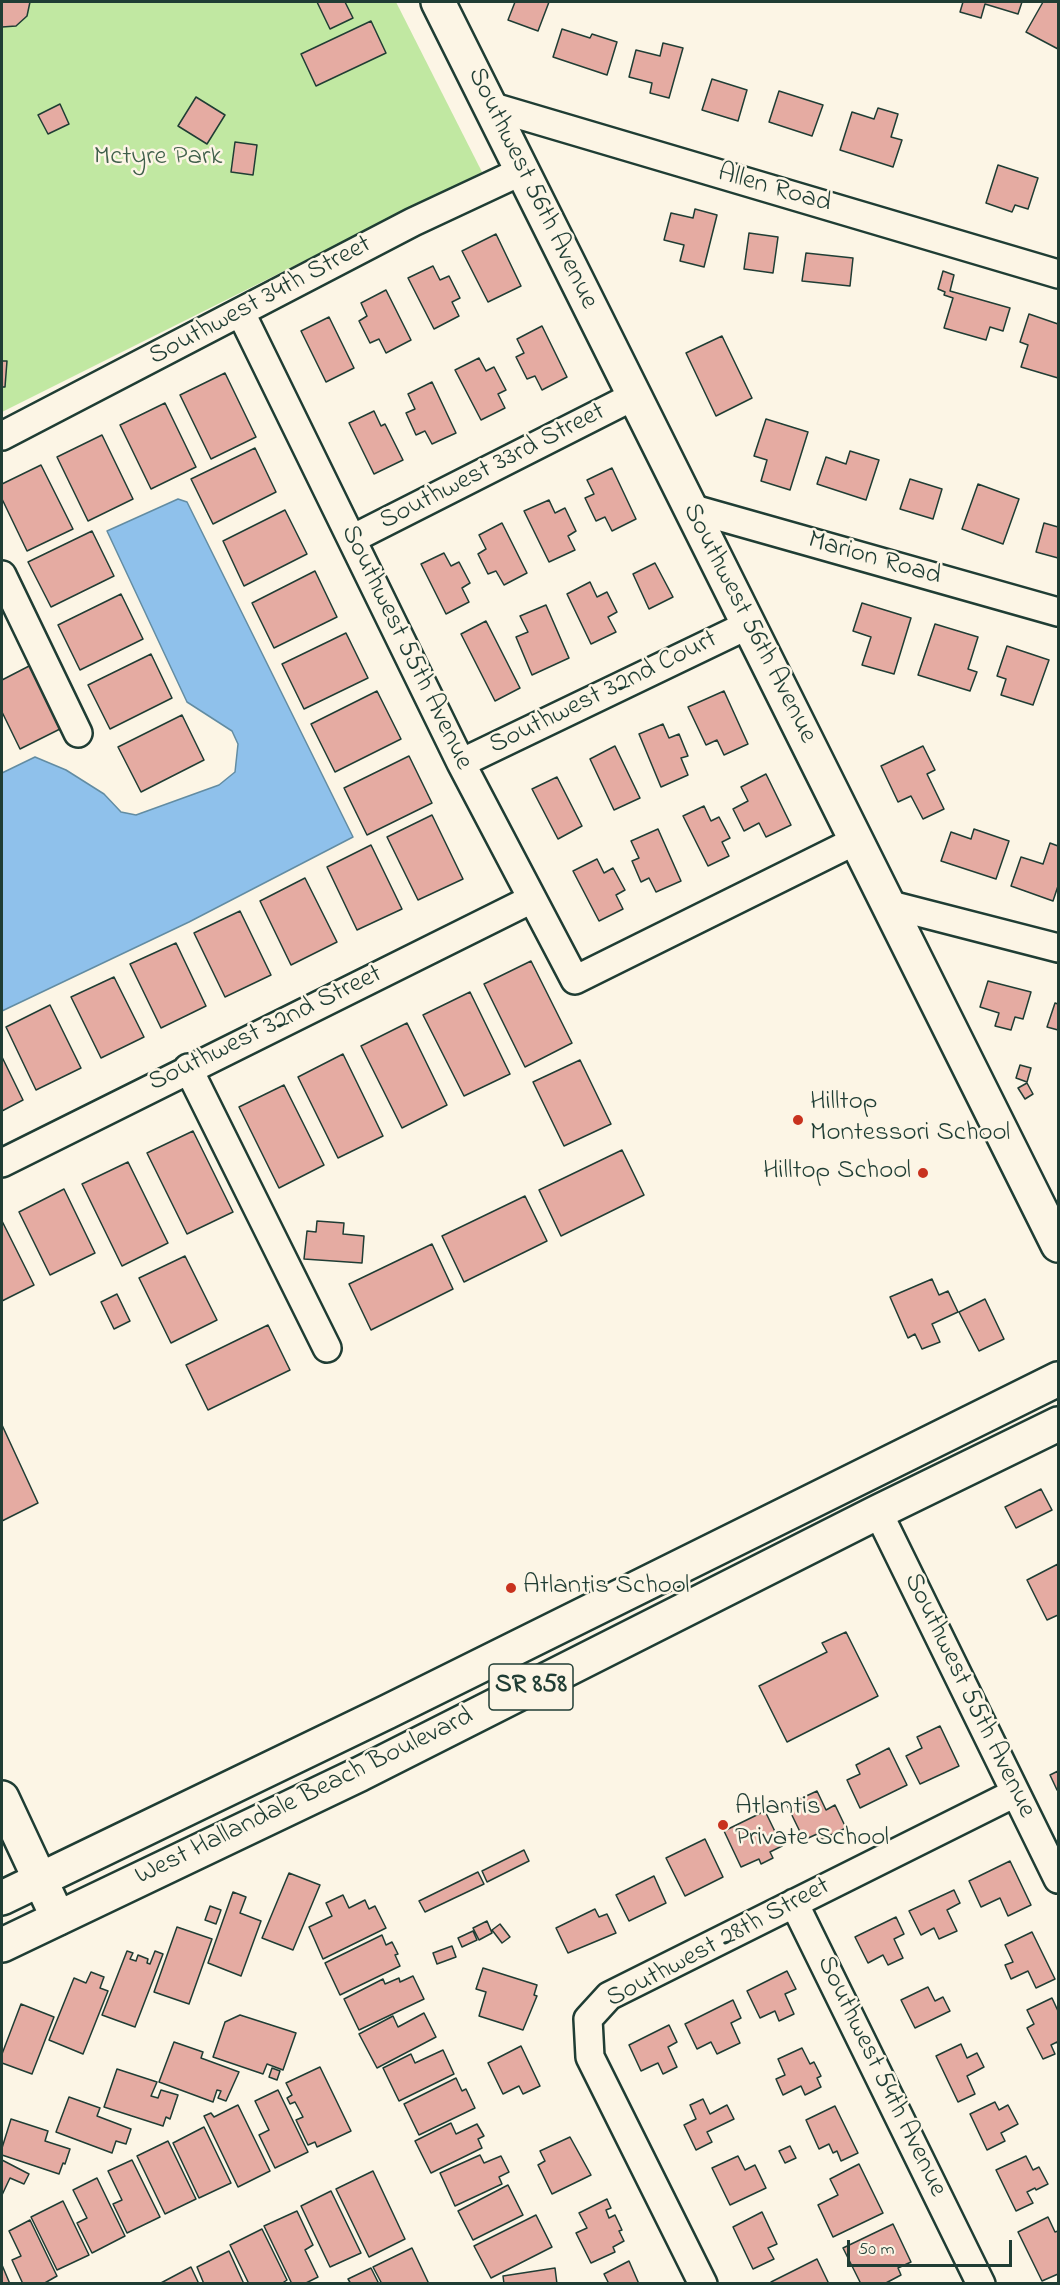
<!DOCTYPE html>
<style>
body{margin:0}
#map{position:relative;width:1060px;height:2285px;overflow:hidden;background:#fcf5e5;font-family:"Indie Flower",sans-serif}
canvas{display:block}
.frame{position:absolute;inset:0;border:3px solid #1f3d34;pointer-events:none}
.scale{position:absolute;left:847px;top:2240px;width:165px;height:27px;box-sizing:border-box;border:3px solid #1f3d34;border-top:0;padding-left:8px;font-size:18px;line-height:21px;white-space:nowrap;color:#1f3d34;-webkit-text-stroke:4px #fcf5e5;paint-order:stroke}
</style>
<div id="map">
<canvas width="1060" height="2285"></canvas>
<div class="frame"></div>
<div class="scale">50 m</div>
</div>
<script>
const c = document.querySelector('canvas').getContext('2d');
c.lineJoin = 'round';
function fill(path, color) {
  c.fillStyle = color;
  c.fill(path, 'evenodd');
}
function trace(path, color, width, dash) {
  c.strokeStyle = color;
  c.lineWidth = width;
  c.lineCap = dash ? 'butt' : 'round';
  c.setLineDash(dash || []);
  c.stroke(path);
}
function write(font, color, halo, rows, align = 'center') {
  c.font = font + ' "Indie Flower",sans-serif';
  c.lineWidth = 5;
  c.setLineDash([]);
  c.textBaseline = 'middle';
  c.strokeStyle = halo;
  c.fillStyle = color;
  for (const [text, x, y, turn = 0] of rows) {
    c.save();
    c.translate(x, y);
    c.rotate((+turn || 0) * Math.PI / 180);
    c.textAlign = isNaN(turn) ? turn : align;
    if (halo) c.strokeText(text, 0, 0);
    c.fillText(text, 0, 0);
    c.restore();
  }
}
fill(new Path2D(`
 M2 2H396L482 172 2 412Z`), '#c1e8a2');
const water = new Path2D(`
 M178 499 187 502 353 837 189 922 2 1011V773L35 757 66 770 104 794 121 812 136 815 219 785 235 772 238 744 232 731 187 702 107 531Z`);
fill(water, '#8fc1eb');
trace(water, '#628ca2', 1.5);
const building = new Path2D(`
 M2 2H30L27 16 16 26 2 27Z
 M317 2H345L353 18 330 29Z
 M515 2H549L538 31 508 20Z
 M963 2H1022L1018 14 985 4 981 18 960 12Z
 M1043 2H1058V49L1026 32Z
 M371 21 386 53 316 86 301 54Z
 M562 29 590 38 592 34 617 42 607 75 553 57Z
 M663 43 683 48 669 98 650 93 652 83 629 77 636 50 660 56Z
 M712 79 747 90 738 121 702 110Z
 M779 91 823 105 812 136 769 122Z
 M196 97 225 115 207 144 178 126Z
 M60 104 69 124 48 134 38 115Z
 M878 108 898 114 891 137 902 140 893 167 840 150 852 112 874 119Z
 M235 142 257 145 253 175 231 172Z
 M998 165 1038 178 1028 209 1015 205 1012 212 986 203Z
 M695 209 717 215 704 267 680 261 684 245 664 240 671 213 693 218Z
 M749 233 778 237 773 273 744 269Z
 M496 234 521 286 488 302 462 251Z
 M806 253 853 258 850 286 802 281Z
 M433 266 440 280 449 276 460 298 452 302 459 316 434 329 408 278Z
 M943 271 954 275 950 291 1010 308 1003 331 990 327 986 340 944 328 953 298 944 295 945 292 938 289Z
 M386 290 411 340 386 353 379 339 370 343 359 321 367 316 361 303Z
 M1029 314 1058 324V378L1021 367 1028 345 1020 342Z
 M329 317 354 368 326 382 301 331Z
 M542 326 567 377 542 390 535 376 527 379 516 357 524 353 517 339Z
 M722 336 752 398 716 416 686 353Z
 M479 358 486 371 494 367 506 390 498 394 505 408 481 420 455 370Z
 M2 361H7L5 387H2Z
 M225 373 256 437 211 459 180 395Z
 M432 382 456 433 432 444 425 431 416 435 406 413 415 409 408 394Z
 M165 403 196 467 151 489 120 425Z
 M374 411 381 426 385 424 403 460 374 474 349 423Z
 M766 419 808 432 790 490 761 481 767 460 754 456Z
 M102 435 133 499 88 521 57 457Z
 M255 448 276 492 213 524 191 479Z
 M850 451 879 460 866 500 817 484 826 457 846 464Z
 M41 465 73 529 27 551 2 499V484Z
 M612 468 636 519 612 531 605 517 596 521 585 498 594 494 587 480Z
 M910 479 942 489 933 519 900 509Z
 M978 484 1019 499 1003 544 962 529Z
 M549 500 555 513 565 508 576 531 568 536 575 550 549 562 524 511Z
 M285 510 307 554 244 586 223 541Z
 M502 523 527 573 504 585 496 571 488 574 478 554 486 549 479 535Z
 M1044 523 1058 527V558L1036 552Z
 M92 531 114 576 51 607 28 562Z
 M444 553 451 566 459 562 470 583 462 588 469 602 446 614 421 564Z
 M655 563 673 597 649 609 633 574Z
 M315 571 337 617 274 648 252 603Z
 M590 582 597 597 607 592 617 612 608 617 616 632 591 644 567 594Z
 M121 594 143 639 80 670 58 625Z
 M862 603 911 618 894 674 862 665 871 637 853 631Z
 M546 605 569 658 532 675 516 637 528 632 520 616Z
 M486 621 520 688 495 701 461 634Z
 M935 624 978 637 968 669 977 672 970 691 918 675Z
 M346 633 368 678 304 709 282 664Z
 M1007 646 1049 660 1033 705 1001 695 1006 679 997 676Z
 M151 654 172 698 110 729 88 685Z
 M33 664 64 727 20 749 2 712V680Z
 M377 691 401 739 335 772 311 724Z
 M724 691 748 744 724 755 717 740 706 745 688 707Z
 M182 715 204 760 141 792 118 747Z
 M663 724 669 738 679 734 688 756 681 758 688 775 661 787 639 734Z
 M615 746 640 798 614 810 590 759Z
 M923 746 935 770 927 774 944 809 923 819 911 796 898 802 881 766Z
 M409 756 432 803 367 835 344 788Z
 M766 774 791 825 766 837 759 823 744 831 733 809 748 801 741 787Z
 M557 777 582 826 558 839 532 789Z
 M704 806 711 821 719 817 730 838 722 842 729 856 708 866 683 816Z
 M432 815 463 879 418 900 387 837Z
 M658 829 681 881 656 892 649 878 641 882 632 861 639 858 631 841Z
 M974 829 1009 841 996 879 941 861 951 832 971 839Z
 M1050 843 1058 846V886L1053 901 1011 886 1021 857 1043 864Z
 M371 845 402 909 357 930 327 867Z
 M597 859 604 873 613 868 625 890 616 895 623 909 599 921 573 871Z
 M305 878 337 942 291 965 260 901Z
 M240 911 271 975 225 997 194 933Z
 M176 943 206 1006 161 1028 130 964Z
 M531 961 572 1043 525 1067 484 984Z
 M114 977 144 1037 101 1058 71 997Z
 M988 981 1031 992 1023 1019 1015 1017 1011 1030 995 1026 999 1013 980 1007Z
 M470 992 510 1074 464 1096 423 1015Z
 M1055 1003 1058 1004V1030L1047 1027Z
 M50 1005 81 1068 36 1090 6 1027Z
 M407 1023 447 1105 402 1128 361 1046Z
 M343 1054 383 1136 338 1158 298 1077Z
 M2 1057 23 1100 2 1111Z
 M580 1060 611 1124 564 1146 533 1082Z
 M1020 1065 1031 1068 1027 1082 1016 1078Z
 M1027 1083 1033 1094 1025 1099 1018 1088Z
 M284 1085 324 1165 279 1188 239 1107Z
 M193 1131 233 1212 187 1234 147 1153Z
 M622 1150 644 1195 561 1236 539 1190Z
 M128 1162 168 1243 122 1266 82 1184Z
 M64 1189 95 1253 50 1275 19 1212Z
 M525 1196 547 1241 464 1282 442 1236Z
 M2 1221 34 1285 2 1301Z
 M317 1221 344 1223 343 1234 364 1236 362 1263 304 1259 307 1231 316 1232Z
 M432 1244 453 1289 371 1330 349 1284Z
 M185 1256 217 1320 171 1343 139 1278Z
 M932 1279 939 1295 948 1291 958 1312 932 1324 940 1342 922 1349 915 1334 908 1338 890 1297Z
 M117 1294 130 1321 114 1329 101 1302Z
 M985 1299 1004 1339 979 1351 959 1312Z
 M268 1325 290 1370 208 1410 186 1365Z
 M2 1425 38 1503 2 1521Z
 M1041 1489 1052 1510 1016 1528 1005 1507Z
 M1058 1564V1615L1047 1620 1027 1580Z
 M846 1632 878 1696 787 1742 759 1686 827 1652 822 1643Z
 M940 1726 959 1766 920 1784 906 1756 922 1748 917 1737Z
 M889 1748 907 1785 860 1808 847 1780 860 1774 856 1765Z
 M1058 1771V1789L1057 1790 1050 1775Z
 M817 1791 826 1810 835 1805 846 1828 820 1840 817 1834 804 1840 787 1805Z
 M765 1811 782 1846 770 1852 773 1858 761 1864 759 1859 741 1867 724 1831Z
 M705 1839 723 1877 685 1896 666 1858Z
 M524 1850 529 1861 487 1882 482 1871Z
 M1010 1861 1031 1905 1008 1916 1000 1898 981 1907 969 1881Z
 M478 1872 484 1884 425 1912 419 1901Z
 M289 1873 320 1885 293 1950 262 1938Z
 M654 1876 666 1903 629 1921 616 1895Z
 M954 1890 960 1903 947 1910 957 1931 939 1939 934 1928 921 1935 909 1911Z
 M233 1892 246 1897 240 1913 261 1921 241 1976 208 1963Z
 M343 1895 349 1908 365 1900 369 1909 375 1906 386 1928 323 1959 309 1927 332 1916 326 1903Z
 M210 1906 221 1910 216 1924 205 1920Z
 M595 1909 599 1917 607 1914 616 1933 568 1953 556 1928Z
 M896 1917 904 1934 894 1939 903 1958 888 1965 883 1955 868 1963 855 1937Z
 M487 1921 492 1933 479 1940 473 1928Z
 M500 1924 510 1937 502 1943 492 1930Z
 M177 1927 212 1939 189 2004 154 1992Z
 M473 1931 477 1940 462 1947 458 1938Z
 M1032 1932 1055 1979 1036 1988 1028 1971 1011 1979 1005 1965 1013 1962 1005 1945Z
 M382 1935 386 1945 392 1942 398 1954 395 1955 400 1966 340 1995 325 1963Z
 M452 1946 456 1957 437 1964 433 1953Z
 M127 1951 133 1953 130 1959 136 1961 138 1955 148 1959 147 1963 150 1964 155 1951 163 1954 135 2027 102 2015Z
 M483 1968 537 1985 534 1995 537 1996 523 2030 479 2016 486 1992 476 1989Z
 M787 1971 796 1989 785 1994 794 2014 779 2021 775 2011 760 2018 747 1991Z
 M91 1972 104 1977 100 1988 108 1991 83 2054 49 2040 74 1978 86 1983Z
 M413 1976 424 1999 359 2030 344 1999 383 1979 385 1984 399 1978 400 1982Z
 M928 1987 935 2001 943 1997 950 2011 915 2028 901 2000Z
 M1052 1998 1058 2011V2045L1057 2042 1051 2045 1055 2054 1043 2059 1027 2028 1034 2024 1027 2010Z
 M733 2000 741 2018 731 2023 740 2043 717 2054 711 2042 697 2049 685 2024Z
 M21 2004 54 2017 32 2074 2 2063V2054Z
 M424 2013 436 2037 377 2068 359 2034 393 2016 398 2027Z
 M240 2015 296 2033 283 2070 267 2064 263 2074 213 2057 225 2022Z
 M669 2025 677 2042 668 2047 677 2067 663 2074 658 2063 641 2071 629 2045Z
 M174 2042 203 2052 201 2058 239 2072 226 2101 218 2098 221 2091 217 2090 213 2102 159 2082Z
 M961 2044 967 2058 977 2053 984 2067 967 2076 975 2094 958 2102 936 2056Z
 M521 2046 540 2086 523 2094 519 2086 503 2094 488 2063Z
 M802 2048 810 2064 814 2062 821 2076 817 2078 821 2087 805 2095 801 2086 783 2095 776 2079 785 2075 778 2059Z
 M443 2050 454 2074 399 2101 383 2068 411 2054 415 2063Z
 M320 2067 351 2131 317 2147 315 2142 308 2145 296 2120 303 2117 295 2102 290 2104 287 2098 292 2095 286 2083Z
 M272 2068 280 2071 277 2080 269 2077Z
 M117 2069 157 2082 151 2096 158 2098 161 2090 178 2095 170 2119 166 2117 163 2126 104 2107Z
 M456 2078 462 2091 466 2089 475 2108 419 2135 404 2104Z
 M278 2090 308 2152 275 2168 259 2135 269 2130 255 2101Z
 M69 2097 100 2108 97 2116 131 2129 126 2144 116 2141 112 2153 56 2132Z
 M703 2099 710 2114 727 2105 734 2119 707 2132 712 2142 696 2150 684 2125 696 2119 690 2105Z
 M995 2102 999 2110 1008 2105 1018 2124 1001 2133 1005 2141 987 2150 970 2114Z
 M238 2105 270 2171 238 2187 204 2116 211 2113 214 2117Z
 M835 2106 858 2153 841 2161 837 2151 833 2153 829 2144 819 2149 806 2120Z
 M11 2119 48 2131 45 2141 70 2149 65 2164 63 2163 59 2174 2 2155V2148Z
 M451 2123 456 2134 477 2124 484 2136 478 2139 482 2148 431 2173 415 2141Z
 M204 2127 231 2183 199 2198 173 2143Z
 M570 2137 591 2175 552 2194 538 2165 545 2161 540 2151Z
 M168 2141 196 2199 165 2214 137 2156Z
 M790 2146 796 2158 785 2163 779 2151Z
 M480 2155 484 2163 501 2156 509 2172 499 2177 502 2184 455 2206 440 2173Z
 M738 2156 745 2170 755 2165 766 2188 730 2205 712 2168Z
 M1026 2156 1033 2170 1039 2167 1048 2184 1036 2190 1035 2188 1027 2192 1033 2203 1016 2211 996 2170Z
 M2 2160 29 2174 24 2184 10 2178 2 2195Z
 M132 2160 160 2217 127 2233 113 2204 122 2200 108 2171Z
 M859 2164 883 2213 833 2237 818 2205 838 2195 830 2179Z
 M373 2171 405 2239 369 2257 336 2189Z
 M97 2178 125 2236 92 2253 77 2223 87 2218 73 2190Z
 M508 2185 523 2215 473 2240 458 2211Z
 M331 2191 361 2253 330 2267 301 2206Z
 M607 2199 611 2208 606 2210 609 2218 615 2215 622 2230 619 2231 624 2241 613 2247 615 2252 591 2263 576 2233 587 2228 579 2213Z
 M63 2201 89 2255 57 2270 31 2217Z
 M297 2211 313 2245 305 2250 318 2277 304 2284H292L264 2226Z
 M762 2212 777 2244 768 2248 774 2259 753 2269 733 2227Z
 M536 2215 552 2247 491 2278 474 2246Z
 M1048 2217 1055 2232 1058 2231V2274L1042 2281 1018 2232Z
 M30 2220 57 2276 43 2284H23L12 2260 21 2256 9 2231Z
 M893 2224 911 2262 898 2268 901 2275 884 2284H861L843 2248Z
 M262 2229 287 2280 281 2284H249L230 2245Z
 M412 2248 429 2284H382L373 2267Z
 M229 2251 244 2284H204L197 2267Z
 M817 2259 829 2284H772L771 2282Z
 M629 2261 639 2284H609L604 2274Z
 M2 2265 10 2284H2Z
 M191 2267 199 2284H159Z
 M371 2268 379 2284H351L348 2279Z
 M555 2268 557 2284H504L503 2276Z`);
fill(building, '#e5aba2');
trace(building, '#1f3d34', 1.5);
const minor = new Path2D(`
 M490 106 1058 274
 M241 313 461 763 575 980 857 840
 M2 436 413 222 522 171
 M690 508 1058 612
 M352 539 634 396
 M2 575 78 733
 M461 763 748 625
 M887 904 1058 948
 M188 1068 327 1348
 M2 1163 532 899
 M878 1512 1058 1879
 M794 1903 981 2284
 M703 2284 590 2057 588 2019 609 1996 1015 1793`);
const tertiary = new Path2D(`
 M438 2 1058 1245
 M2 1798 58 1918`);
const primary = new Path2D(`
 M2 1898 387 1712 1058 1379
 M2 1945 360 1774 878 1512 1058 1424`);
trace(minor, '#1f3d34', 32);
trace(tertiary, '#1f3d34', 38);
trace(primary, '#1f3d34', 38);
trace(minor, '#fcf5e5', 27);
trace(tertiary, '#fcf5e5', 33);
trace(primary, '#fcf5e5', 33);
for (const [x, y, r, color] of [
 [798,1120,6,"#c8321e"],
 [923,1173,6,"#c8321e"],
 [511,1588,6,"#c8321e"],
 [723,1825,6,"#c8321e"]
]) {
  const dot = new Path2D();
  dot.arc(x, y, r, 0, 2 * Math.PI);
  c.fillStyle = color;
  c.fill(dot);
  trace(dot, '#fcf5e5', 2);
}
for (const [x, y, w] of [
 [531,1687,84]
]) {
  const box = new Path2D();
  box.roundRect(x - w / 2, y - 23, w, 46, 4.5);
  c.fillStyle = '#fcf5e5';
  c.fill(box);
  trace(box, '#1f3d34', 1.5);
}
write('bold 26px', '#1f3d34', null, [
 ["SR 858",531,1687]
]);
write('27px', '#3f5f4a', '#fcf5e5', [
 ["Mctyre Park",158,159]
]);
write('27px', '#1f3d34', '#fcf5e5', [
 ["Southwest 56th Avenue",531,189,64],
 ["Allen Road",774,190,16],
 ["Southwest 34th Street",261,302,-28],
 ["Southwest 33rd Street",493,468,-27],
 ["Marion Road",874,560,16],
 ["Southwest 56th Avenue",748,624,63],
 ["Southwest 55th Avenue",405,648,64],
 ["Southwest 32nd Court",604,694,-26],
 ["Southwest 32nd Street",266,1030,-26],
 ["Southwest 55th Avenue",968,1696,64],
 ["West Hallandale Beach Boulevard",305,1798,-26],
 ["Southwest 28th Street",719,1944,-28],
 ["Southwest 54th Avenue",880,2077,64]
]);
write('27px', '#1f3d34', '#fcf5e5', [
 ["Hilltop",810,1104],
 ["Montessori School",810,1135],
 ["Hilltop School",911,1173,"right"],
 ["Atlantis School",523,1588],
 ["Atlantis",735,1809],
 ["Private School",735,1840]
], 'left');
</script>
